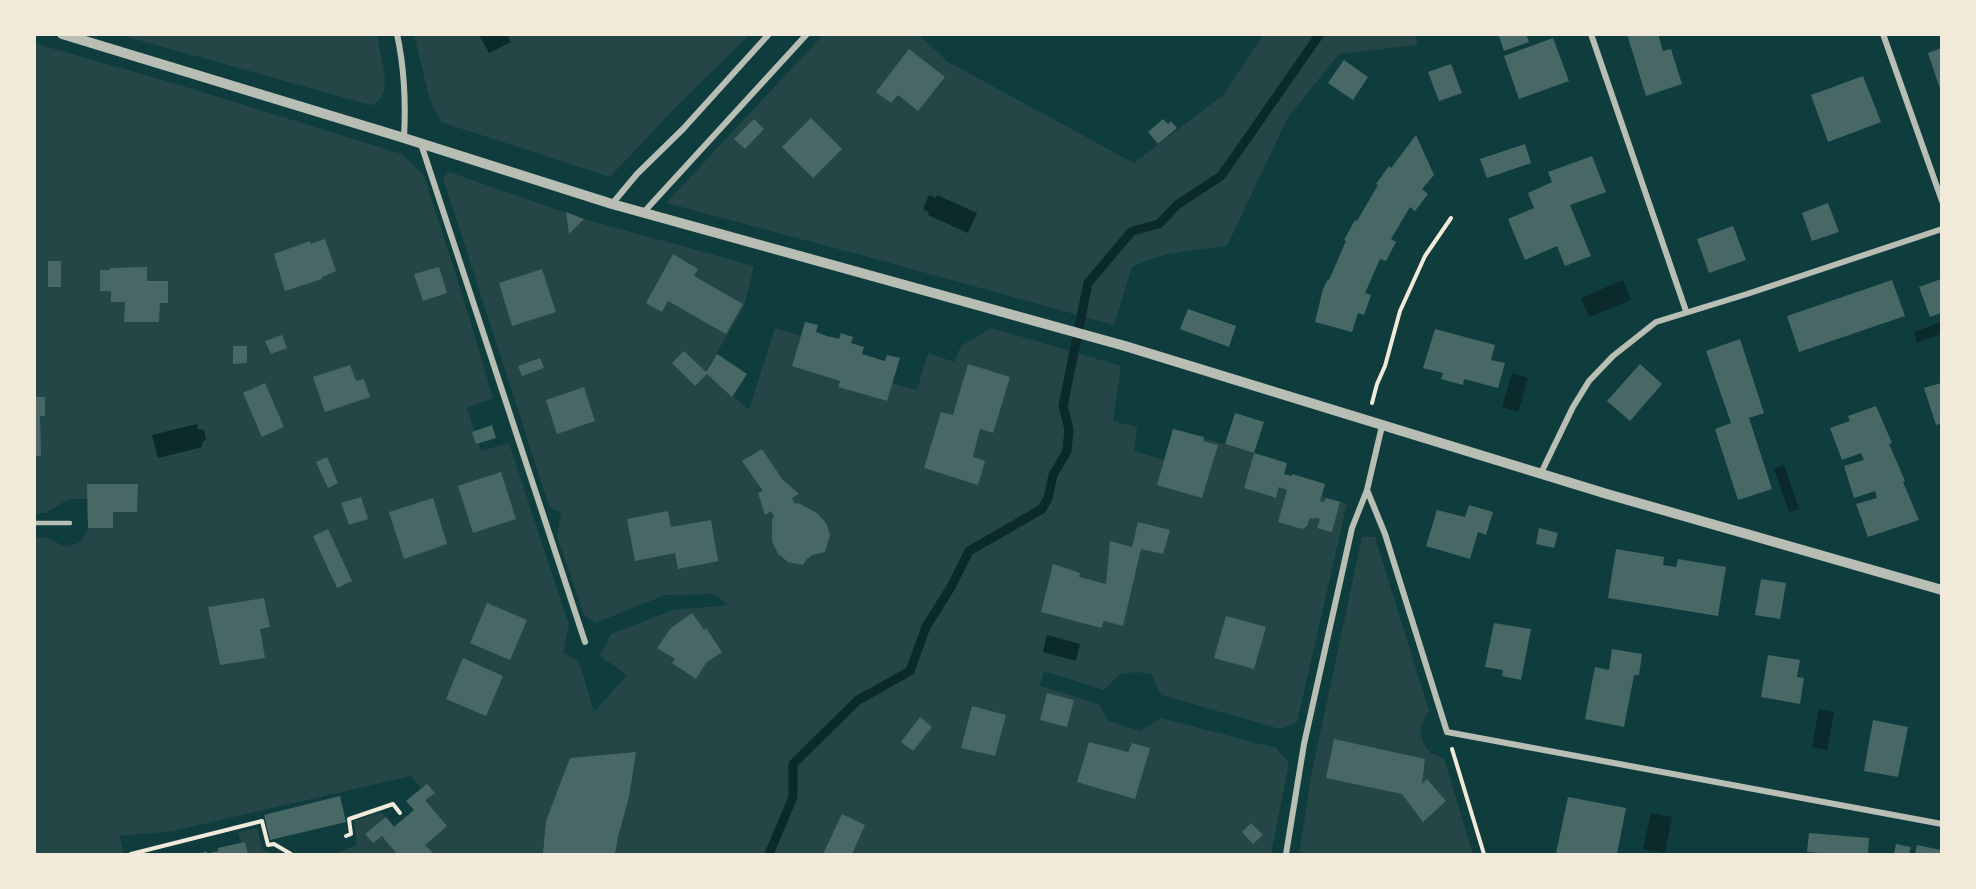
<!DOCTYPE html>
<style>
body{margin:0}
#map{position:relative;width:1976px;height:889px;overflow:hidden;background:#0f3d3e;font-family:Raleway,sans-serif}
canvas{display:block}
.frame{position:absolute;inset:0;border:36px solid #f1e9da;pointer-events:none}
</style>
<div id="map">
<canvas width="1976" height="889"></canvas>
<div class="frame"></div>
</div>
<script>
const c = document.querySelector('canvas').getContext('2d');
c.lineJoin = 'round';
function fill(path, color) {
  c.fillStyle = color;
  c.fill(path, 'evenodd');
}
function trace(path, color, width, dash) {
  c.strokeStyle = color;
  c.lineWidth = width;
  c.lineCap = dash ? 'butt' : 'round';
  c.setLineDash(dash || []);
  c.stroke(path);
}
fill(new Path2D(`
 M121 35H378C378 57 396 88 374 105L363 103Z
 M414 35H749L670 113 610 177 441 122 430 100Z
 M823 35H919L948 62 1134 163 1223 95 1263 35H1416L1418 45 1339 54 1288 117 1227 246C1195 250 1161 252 1132 267L1114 325 872 258 666 203Z
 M34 43 173 83 402 154 424 176 463 297 493 398 467 408 481 451 509 443 569 625 563 653 579 662 594 712 627 675 600 656 611 634 673 610 729 605 714 594 665 595 595 623 584 615 557 536 561 512 552 509 548 503 443 178 449 172 584 219 754 266 744 307 706 371 749 410 775 328 801 336 792 365 840 381 838 387 886 401 892 383 917 390 928 353 954 362 961 346 992 328 1121 366 1113 421 1137 427 1134 451 1164 460 1173 429 1254 453 1244 488 1276 498 1279 487 1288 490 1292 474 1325 484 1322 496 1347 504 1297 722 1280 729 1161 695 1151 674 1137 672 1120 674 1104 690 1044 671 1040 686 1099 704 1109 721 1140 731 1161 718 1276 748 1289 763 1271 854H333L357 845 354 821 381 812 394 826 414 810 406 801 421 788 411 776 173 831 120 836 124 854H35V537H45L66 547 81 542 88 528 87 499H69L46 513H35Z
 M1362 537H1375L1429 711 1420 728C1424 746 1424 752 1444 758L1473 854H1299L1312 772Z
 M257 828 262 849 268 852V854H219L218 848 241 843 238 832Z`), '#244646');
fill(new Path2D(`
 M479 35H507L511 42 489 53Z
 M929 195 936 198 937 195 977 213 968 233 928 215 929 212 923 209Z
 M1623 280 1631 300 1589 317 1581 298Z
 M1941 322V334L1917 343 1914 332Z
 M1512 373 1528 378 1518 412 1502 407Z
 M197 424 198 429 204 430 206 439 202 443V447L158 458 152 435Z
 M1784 465 1799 509 1789 512 1774 468Z
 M1047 635 1080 644 1076 661 1043 652Z
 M1819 709 1834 712 1827 750 1812 747Z
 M1651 813 1672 817 1665 853 1643 849Z`), '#0a2a2b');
trace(new Path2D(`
 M769 854 793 797V764L858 700 910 671 926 627 951 587 969 551 1042 509 1048 498 1053 475 1067 451 1069 429 1063 406 1088 283 1132 231 1159 224 1177 205 1221 176 1320 34`), '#0a2a2b', 9);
fill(new Path2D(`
 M1504 34H1526L1529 42 1504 51 1499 36Z
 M1627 34H1658L1663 51 1671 49 1682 84 1646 96Z
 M1553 38 1569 81 1519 99 1504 56Z
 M1941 48V92L1928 53Z
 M909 49 945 77 918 111 898 95 891 103 876 92Z
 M1344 60 1368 77 1353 100 1328 83Z
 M1451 64 1462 93 1439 101 1428 72Z
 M1863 76 1881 122 1828 142 1811 95Z
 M811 118 842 149 813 178 782 147Z
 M754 119 764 129 745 149 734 139Z
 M1163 119 1168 124 1171 121 1177 128 1158 144 1148 132Z
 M1416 135 1434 175 1422 189 1428 194 1415 211 1410 207 1391 239 1396 242 1386 261 1380 259 1365 293 1371 295 1364 315 1358 313 1352 332 1315 322 1323 289 1328 279 1329 280 1346 241 1344 240 1355 220 1357 221 1378 185 1376 184 1389 166 1391 168Z
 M1525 144 1531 163 1487 178 1480 159Z
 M1592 156 1606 192 1570 205 1591 256 1565 266 1557 246 1525 260 1508 219 1534 208 1528 193 1552 182 1548 172Z
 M1828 203 1839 232 1812 241 1802 213Z
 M566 212 584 219 569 234Z
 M1733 226 1746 260 1709 273 1697 239Z
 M325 239 336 271 322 277V279L285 291 274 254 310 241 311 244Z
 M673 254 698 269 694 276 743 304 726 334 668 301 662 312 646 303Z
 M48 261H61V287H48Z
 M147 267V281H168V303H160L159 322H124L125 302H111V291H100V270H110V268Z
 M439 267 447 293 423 301 414 274Z
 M542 269 556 312 512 326 499 283Z
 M1941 279V313L1930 317 1919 287Z
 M1892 280 1905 316 1799 352 1787 316Z
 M1188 309 1236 326 1229 347 1180 329Z
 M805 322 818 325 816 332 827 336 839 339 841 333 853 337 851 343 864 347 862 354 885 361 887 355 900 358 887 401 838 387 840 381 792 366Z
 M1435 329 1495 345 1491 360 1505 363 1498 388 1464 379 1463 385 1441 379 1443 373 1423 368Z
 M282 335 287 348 271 354 265 341Z
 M1740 339 1764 413 1749 418 1772 489 1738 500 1715 429 1731 423 1706 351Z
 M233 346H247V363L233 364Z
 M684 351 706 372 717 354 747 374 732 397 707 374 695 386 672 363Z
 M540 358 544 368 522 376 518 366Z
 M968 364 1010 377 993 433 980 429 973 457 985 461 978 485 924 468 941 412 953 415Z
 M1640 364 1662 384 1630 421 1607 401Z
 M350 365 356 381 364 379 370 397 325 412 313 377Z
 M265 383 284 427 262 437 243 393Z
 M1941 383V423L1936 425 1924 388Z
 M584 387 595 421 557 434 546 400Z
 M34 397H45V416H40L41 456H34Z
 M1876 406 1892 443 1889 444 1905 481 1903 482 1919 520 1868 537 1856 504 1877 498 1875 491 1854 498 1844 466 1864 460 1861 453 1842 460 1830 428 1850 421 1848 416Z
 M1235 413 1264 422 1254 453 1225 444Z
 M492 425 496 438 476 444 472 432Z
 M1173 429 1204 437 1203 441 1218 445 1202 498 1157 485Z
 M762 449 782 479 799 494 792 498 795 504 798 503 817 513 826 523 830 535 825 552 812 555 807 559 803 565 788 562 778 554 772 541V519L774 517 771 511 765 515 758 493 763 491 742 461Z
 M1254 453 1287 463 1284 474 1292 476V474L1325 484 1320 501 1324 502 1326 498 1340 502 1332 532 1317 528 1320 519 1315 517V519L1310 518 1307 526 1302 529 1278 522 1287 490 1279 487 1276 498 1244 488Z
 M327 457 338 483 328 488 316 462Z
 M501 472 516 519 473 533 458 486Z
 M87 484H138L137 512H113V528H88Z
 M361 497 368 519 349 525 341 503Z
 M433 498 447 544 404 559 389 512Z
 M1469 505 1493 512 1486 535 1478 532 1470 559 1426 546 1437 510 1465 517Z
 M668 511 671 527 711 520 718 561 678 569 675 553 635 561 627 519Z
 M1138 522 1170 530 1163 554 1141 549 1123 626 1104 621 1101 628 1041 612 1053 564 1080 573 1079 577 1106 584 1110 541 1132 547Z
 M1539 528 1558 533 1554 548 1536 544Z
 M328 529 352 581 337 588 313 536Z
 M1616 549 1664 557 1663 565 1676 567 1678 559 1726 567 1718 616 1608 598Z
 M1761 579 1786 583 1780 619 1755 615Z
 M264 598 270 627 260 629 265 658 220 665 208 607Z
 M487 603 527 620 510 660 470 643Z
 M692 613 704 630 706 628 722 652 706 663 696 679 672 663 675 659 657 648 671 628Z
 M1226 616 1266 627 1254 669 1214 658Z
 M1494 623 1531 629 1521 680 1502 676 1503 670 1485 667Z
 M1612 649 1642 654 1639 675H1634L1624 727 1585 719 1595 667 1609 670Z
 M1768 655 1800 660 1797 677 1804 678 1800 704 1761 697Z
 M463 658 503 676 486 716 446 699Z
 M1047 693 1074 700 1067 727 1040 720Z
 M972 706 1006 715 995 756 961 748Z
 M920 717 932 727 913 751 901 742Z
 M1873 720 1908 727 1898 777 1864 771Z
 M1334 739 1425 759 1422 784 1427 779 1446 801 1423 822 1402 794 1326 778Z
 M1089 742 1128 752 1132 743 1150 748 1135 799 1077 782Z
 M636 752 629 797 618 837 615 854H543L546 821 570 758Z
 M427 784 435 793 425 800 447 826 425 845 434 854H397L382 836 373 843 365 834 386 817 394 827 414 810 406 801Z
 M340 796 346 822 270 840 264 815Z
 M1568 797 1626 808 1617 854H1564L1556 853Z
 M842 814 865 825 852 854H823Z
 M1251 823 1263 835 1253 844 1242 832Z
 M1809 833 1869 838 1868 854H1834L1807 852Z
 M245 842 248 854H197L207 851V854L218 851V848Z
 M1896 844 1911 847 1909 854H1894Z
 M1917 845 1941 850V854H1915Z`), '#486865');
trace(new Path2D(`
 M1372 403 1377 384 1385 366 1400 311 1425 256 1451 218
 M1452 749 1484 854
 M346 836 351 834 349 819 393 804 400 813
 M131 854 262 821 268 845 274 844 291 854`), '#f1e9da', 4);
trace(new Path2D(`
 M34 523H70`), '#b8beb3', 4.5);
trace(new Path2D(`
 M397 34C405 71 406 102 404 138
 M1591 34 1686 311
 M1883 34 1942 201
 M421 144 585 642
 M612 204 637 174 683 129 769 34
 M643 213 807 34
 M1541 473 1573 407 1589 381 1613 356 1656 322 1747 294 1942 229
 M1367 490 1385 534 1447 732 1942 824
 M1286 854 1304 744 1352 528 1367 490 1382 426`), '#b8beb3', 6);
trace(new Path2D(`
 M62 34 404 138 612 204 1125 346 1607 494 1942 590`), '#b8beb3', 10);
</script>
